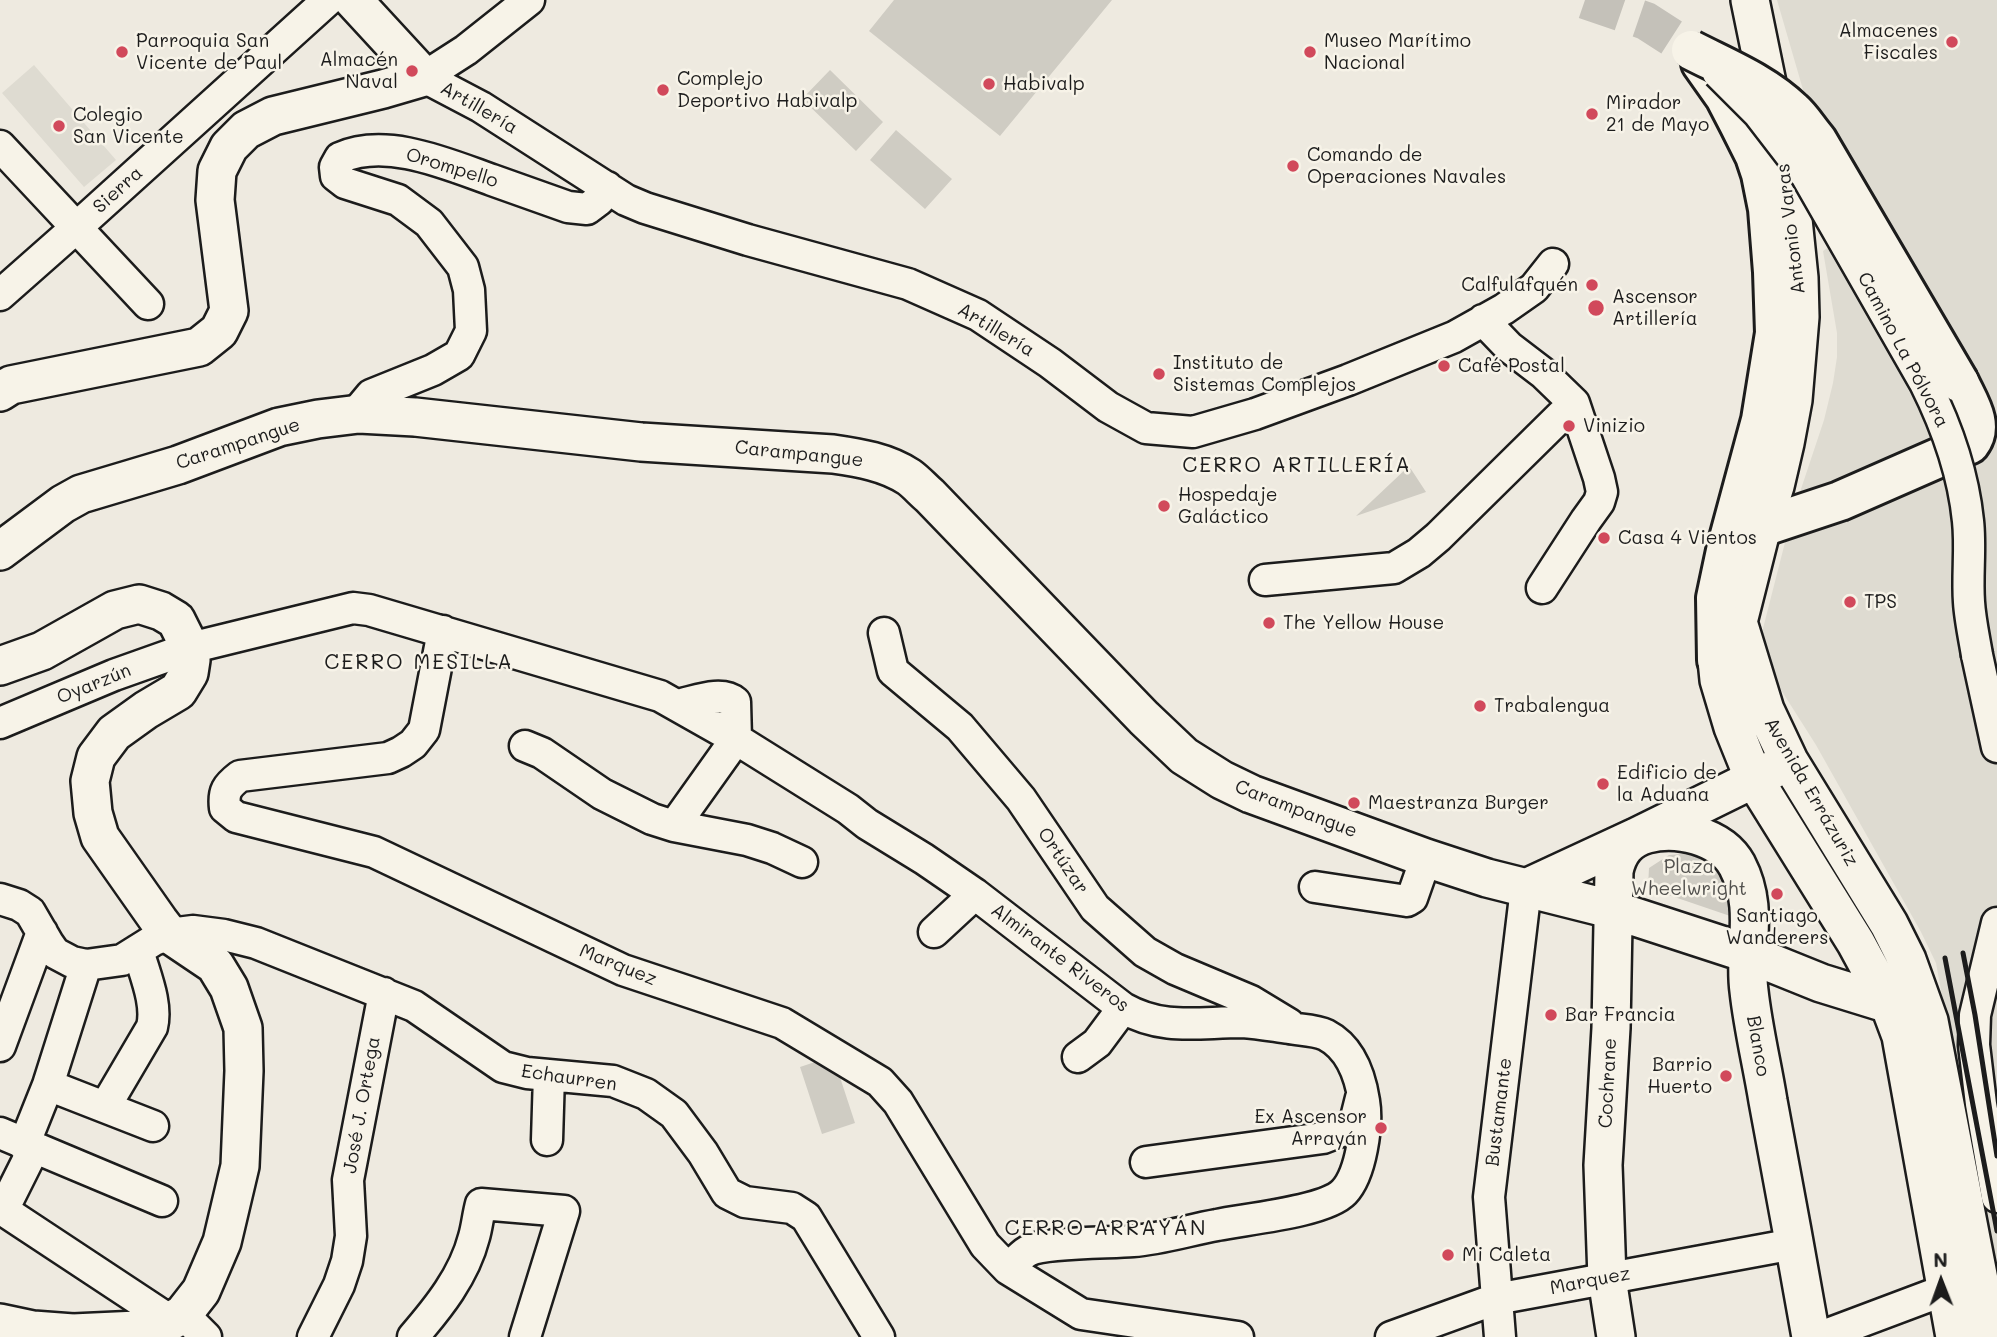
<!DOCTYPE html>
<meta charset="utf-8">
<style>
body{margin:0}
#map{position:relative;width:1997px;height:1337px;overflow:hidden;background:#eeeae0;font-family:Mali,sans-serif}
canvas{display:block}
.north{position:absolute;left:1906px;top:1246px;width:70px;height:70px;-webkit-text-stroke:5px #f7f3e8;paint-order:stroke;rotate:359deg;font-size:19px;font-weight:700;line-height:28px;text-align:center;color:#1c1c1c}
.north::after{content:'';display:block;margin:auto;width:24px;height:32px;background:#1c1c1c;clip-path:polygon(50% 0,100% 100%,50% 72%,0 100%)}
</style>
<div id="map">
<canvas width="1997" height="1337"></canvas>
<div class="north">N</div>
</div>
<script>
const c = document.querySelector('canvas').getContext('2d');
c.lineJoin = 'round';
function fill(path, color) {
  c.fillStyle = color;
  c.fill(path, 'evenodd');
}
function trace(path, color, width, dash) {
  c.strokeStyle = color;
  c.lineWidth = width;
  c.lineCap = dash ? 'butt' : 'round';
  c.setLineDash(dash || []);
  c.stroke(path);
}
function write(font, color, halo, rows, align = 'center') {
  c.font = font + ' Mali,sans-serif';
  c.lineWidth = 5;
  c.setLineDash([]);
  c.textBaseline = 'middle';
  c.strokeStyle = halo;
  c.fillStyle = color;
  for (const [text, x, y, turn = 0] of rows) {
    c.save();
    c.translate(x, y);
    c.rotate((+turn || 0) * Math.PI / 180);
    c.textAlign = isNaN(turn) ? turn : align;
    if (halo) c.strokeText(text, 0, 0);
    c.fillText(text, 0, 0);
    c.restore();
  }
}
fill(new Path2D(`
 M1777 0H1997V1296L1936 963 1921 932 1816 745 1757 652 1791 519 1824 420 1833 383 1837 357V333L1823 251 1874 216 1806 100Z
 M34 65 116 160 84 187 2 93Z`), '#dedbd1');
fill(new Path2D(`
 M894 0H1112L1000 136 869 31Z
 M830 70 883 122 856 151 802 99Z
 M896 130 952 179 925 209 870 160Z
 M1409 466 1426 492 1356 516Z
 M1695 853C1730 874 1731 879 1736 918L1648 888 1649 868 1669 855Z
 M833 1056 855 1123 822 1134 800 1067Z`), '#cfccc3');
trace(new Path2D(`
 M1585 0 1646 21 1691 50`), '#c4c1b9', 38, [38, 19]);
const minor = new Path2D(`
 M529 0 466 50 424 77 481 107 626 200 645 208 748 240 908 284 978 315 1050 363 1108 407 1146 428 1193 432 1255 414 1348 380 1454 337 1504 309 1534 288 1553 264
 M0 146 148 304
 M0 295 77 227 328 0
 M1483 320 1509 347 1543 373 1574 403 1599 478 1602 492 1599 502 1586 520 1542 588
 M359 414 361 407 371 395 433 370 459 355 471 331 469 290 463 267 429 223 398 200 345 183 336 176 335 167 340 158C386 137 447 164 492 180 517 189 543 198 568 207L587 209 599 200 607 187
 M1265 580 1394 568 1419 553 1438 537 1574 403
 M443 631 424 730 413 744 401 752 388 758 240 776C227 786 223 791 225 808L236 817 374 852 623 970 782 1023 880 1082 898 1102 985 1245 1008 1269 1081 1314 1238 1337
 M884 633 893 671 960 727 1021 799 1095 908 1145 952 1175 969 1251 1001 1289 1024
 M1977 655 1997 747
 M0 723 114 675 190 648 353 608 369 610 660 696 736 739 848 809 867 824 924 859 975 894 1123 1008C1164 1031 1198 1022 1242 1022 1258 1023 1274 1026 1289 1028 1300 1030 1316 1030 1326 1035 1351 1048 1360 1075 1364 1101 1368 1125 1361 1174 1344 1192 1325 1212 1245 1219 1217 1225 1189 1230 1161 1239 1133 1241 1111 1243 1045 1242 1028 1251 1021 1255 1014 1263 1008 1269
 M525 746 542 753 602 794 652 819 674 826 747 840 772 848 802 862
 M674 826 736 739 735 702C721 690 694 702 677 705
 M1315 887 1407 901 1412 898 1426 858
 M0 899 19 905 30 912 48 943 55 953 72 962 86 965 122 960 154 940 169 934 193 931 224 935 256 943 414 1006 503 1067 527 1073 613 1081 646 1094 674 1114 703 1153 727 1193 745 1202 792 1208 806 1217 879 1337
 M1997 923 1975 1015 1974 1045 1981 1104 1997 1197
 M934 932 975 894
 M0 1046 42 932
 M1078 1057 1097 1043 1123 1008
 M48 1085 153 1126
 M105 1107 152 1027C158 1003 144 973 138 950
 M0 1133 162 1201
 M547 1140 549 1075
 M24 1145 48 1085 86 965
 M1146 1162 1323 1138 1354 1126 1361 1098
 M0 1208 171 1321
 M3 1210 34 1148
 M183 1314 206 1337
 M313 1337 339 1285 347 1261 351 1236 348 1180 384 993
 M413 1337C438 1308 464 1276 474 1237 477 1227 478 1215 481 1204L564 1211 525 1337
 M1391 1337 1496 1299 1794 1244
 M1500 1337 1489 1197 1526 888
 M1820 1337 1945 1290`);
const major = new Path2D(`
 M1750 0 1791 200 1799 278 1800 317 1793 400 1785 443 1775 486 1762 527 1738 622 1717 660 1719 680 1733 727 1754 779 1856 943 1889 1004 1901 1036 1955 1337
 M0 392 11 385 199 347 219 331 229 311 215 200 217 171 229 147 246 130 273 116 383 89 424 77 353 0
 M0 551 63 504 81 494 178 465 279 427 318 419 359 414 415 417 641 442 833 454C860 458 886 462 909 477 916 482 923 490 930 496L1144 718 1184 756 1222 780 1251 794 1426 858 1487 878 1614 910 1749 954 1821 983 1889 1004
 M1738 622 1765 710 1789 761 1889 924 1907 960 1929 1021 1990 1337
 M0 666 42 651 115 610 139 604 161 611 176 620 190 648 191 660 189 673 178 691 146 710 114 733 96 757 90 781 93 813 100 837 159 921 169 934 215 965 229 988 243 1028 244 1071 240 1166 222 1242 201 1291 183 1314 171 1321 138 1330 73 1333 33 1330 0 1323
 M1526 888 1636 837 1776 768
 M1616 1337 1607 1278 1603 1165 1611 1028 1614 871C1618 852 1628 839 1647 834 1677 826 1721 836 1737 865 1760 909 1743 947 1749 991 1753 1028 1762 1064 1768 1101 1783 1180 1797 1258 1811 1337`);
const highway = new Path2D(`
 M1701 63 1725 97 1739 124 1755 156 1761 174 1768 209 1773 272 1775 333 1761 420 1727 546 1716 598 1717 660
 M1762 527 1840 501 1970 444C1985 425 1968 402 1959 382`);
trace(minor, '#1c1c1c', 35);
trace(major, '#1c1c1c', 42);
trace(highway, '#1c1c1c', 44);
trace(minor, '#f7f3e8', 30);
trace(major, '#f7f3e8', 37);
trace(highway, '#f7f3e8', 38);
trace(new Path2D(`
 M1963 953 1975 1015 1997 1156
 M1945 958 1997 1231`), '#1c1c1c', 5);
const minorBridge = new Path2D(`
 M1718 73 1759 114 1806 175 1925 383C1947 427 1963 471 1968 521 1971 548 1967 575 1969 602 1970 619 1974 637 1977 655`);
const highwayBridge = new Path2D(`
 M1691 50C1726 68 1764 83 1793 111 1802 119 1809 131 1817 140L1959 382`);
trace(minorBridge, '#1c1c1c', 35, []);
trace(highwayBridge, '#1c1c1c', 44, []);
trace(minorBridge, '#f7f3e8', 30);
trace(highwayBridge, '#f7f3e8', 38);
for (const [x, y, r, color] of [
 [1952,42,7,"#d1495b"],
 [122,52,7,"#d1495b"],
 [1310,52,7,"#d1495b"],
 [412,71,7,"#d1495b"],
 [989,84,7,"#d1495b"],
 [663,90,7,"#d1495b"],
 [1592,114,7,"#d1495b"],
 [59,126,7,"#d1495b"],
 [1293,166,7,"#d1495b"],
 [1592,285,7,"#d1495b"],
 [1596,308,9,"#d1495b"],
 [1444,366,7,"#d1495b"],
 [1159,374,7,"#d1495b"],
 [1569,426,7,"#d1495b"],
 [1164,506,7,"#d1495b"],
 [1604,538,7,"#d1495b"],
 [1850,602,7,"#d1495b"],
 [1269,623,7,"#d1495b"],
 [1480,706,7,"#d1495b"],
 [1603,784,7,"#d1495b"],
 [1354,803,7,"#d1495b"],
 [1777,894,7,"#d1495b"],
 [1551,1015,7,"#d1495b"],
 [1726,1076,7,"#d1495b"],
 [1381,1128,7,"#d1495b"],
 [1448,1255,7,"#d1495b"]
]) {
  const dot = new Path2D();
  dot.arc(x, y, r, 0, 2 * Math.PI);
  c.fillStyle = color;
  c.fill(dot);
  trace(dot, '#f7f3e8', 2.5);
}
write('19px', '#1c1c1c', '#f7f3e8', [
 ["Almacenes",1938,31,"right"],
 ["Fiscales",1938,53,"right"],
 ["Parroquia San",136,41],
 ["Vicente de Paul",136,63],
 ["Museo Marítimo",1324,41],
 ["Nacional",1324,63],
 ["Almacén",398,60,"right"],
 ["Naval",398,82,"right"],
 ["Complejo",677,79],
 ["Deportivo Habivalp",677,101],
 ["Habivalp",1003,84],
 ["Mirador",1606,103],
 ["21 de Mayo",1606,125],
 ["Colegio",73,115],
 ["San Vicente",73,137],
 ["Comando de",1307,155],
 ["Operaciones Navales",1307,177],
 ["Calfulafquén",1578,285,"right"],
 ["Ascensor",1612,297],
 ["Artillería",1612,319],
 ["Instituto de",1173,363],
 ["Sistemas Complejos",1173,385],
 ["Café Postal",1458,366],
 ["Vinizio",1583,426],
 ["Hospedaje",1178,495],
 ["Galáctico",1178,517],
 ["Casa 4 Vientos",1618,538],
 ["TPS",1864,602],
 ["The Yellow House",1283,623],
 ["Trabalengua",1494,706],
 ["Edificio de",1617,773],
 ["la Aduana",1617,795],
 ["Maestranza Burger",1368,803],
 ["Santiago",1777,916,"center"],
 ["Wanderers",1777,938,"center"],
 ["Bar Francia",1565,1015],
 ["Barrio",1712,1065,"right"],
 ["Huerto",1712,1087,"right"],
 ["Ex Ascensor",1367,1117,"right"],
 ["Arrayán",1367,1139,"right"],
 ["Mi Caleta",1462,1255]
], 'left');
write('19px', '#1c1c1c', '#f7f3e8', [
 ["Artillería",479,108,30],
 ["Orompello",452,168,17],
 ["Sierra",118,190,-42],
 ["Antonio Varas",1791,229,-97],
 ["Artillería",996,330,31],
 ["Camino La Pólvora",1903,350,62],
 ["Carampangue",238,444,-18],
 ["Carampangue",799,454,6],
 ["Oyarzún",94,684,-22],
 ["Avenida Errázuriz",1811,792,60],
 ["Carampangue",1296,809,21],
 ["Ortúzar",1063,861,56],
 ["Almirante Riveros",1060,958,37],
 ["Marquez",618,965,22],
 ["Blanco",1758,1046,80],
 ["Echaurren",569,1078,8],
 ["Cochrane",1608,1083,-87],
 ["José J. Ortega",362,1105,-80],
 ["Bustamante",1499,1112,-83],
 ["Marquez",1590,1281,-11]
]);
write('19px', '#52514e', '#f7f3e8', [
 ["Plaza",1689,867],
 ["Wheelwright",1689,889]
]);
c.letterSpacing = '2px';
write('21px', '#1c1c1c', '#f7f3e8', [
 ["CERRO ARTILLERÍA",1297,466],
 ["CERRO MESILLA",419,663],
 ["CERRO ARRAYÁN",1106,1229]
]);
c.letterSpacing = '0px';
</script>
